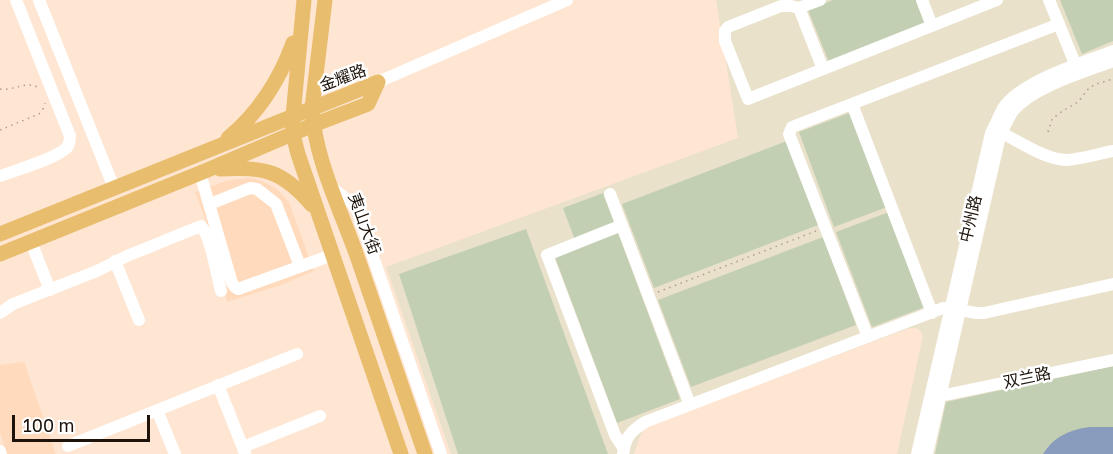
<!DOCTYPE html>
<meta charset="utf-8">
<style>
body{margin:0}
#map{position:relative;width:1113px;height:454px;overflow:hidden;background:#ffe6d3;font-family:"Golos Text",sans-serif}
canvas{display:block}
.scale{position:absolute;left:12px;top:415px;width:138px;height:27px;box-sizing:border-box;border:3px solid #1d130a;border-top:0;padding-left:8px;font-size:18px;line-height:21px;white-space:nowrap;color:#1d130a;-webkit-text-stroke:4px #fff;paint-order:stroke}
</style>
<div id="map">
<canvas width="1113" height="454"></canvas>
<div class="scale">100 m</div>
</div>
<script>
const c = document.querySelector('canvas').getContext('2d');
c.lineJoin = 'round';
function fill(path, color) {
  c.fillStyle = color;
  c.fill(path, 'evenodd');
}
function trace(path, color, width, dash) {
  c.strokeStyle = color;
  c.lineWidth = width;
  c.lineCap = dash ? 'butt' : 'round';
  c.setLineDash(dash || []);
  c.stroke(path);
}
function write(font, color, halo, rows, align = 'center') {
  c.font = font + ' "Golos Text","Noto Sans SC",sans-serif';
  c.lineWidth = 5;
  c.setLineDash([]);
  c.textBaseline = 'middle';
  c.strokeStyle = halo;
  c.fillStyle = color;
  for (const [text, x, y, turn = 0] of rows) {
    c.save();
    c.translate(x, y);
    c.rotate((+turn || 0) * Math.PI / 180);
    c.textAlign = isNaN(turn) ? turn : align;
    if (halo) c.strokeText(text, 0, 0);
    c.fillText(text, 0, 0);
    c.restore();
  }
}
fill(new Path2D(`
 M250 178 260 180 277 189 289 202 314 271 281 285 227 302 205 218 195 192 229 180Z
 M24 362 56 454H7L0 434V365Z`), '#ffdabc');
fill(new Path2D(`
 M716 0H1113V454H897L923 336 920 330 916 328H910L649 425 643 431 639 439 634 454H451L386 267 738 138Z`), '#eae1cb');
fill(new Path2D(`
 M833 0H916L925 24 829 62 808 10Z
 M1060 0H1113V41L1082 54Z
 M852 112 887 207 834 227 799 132Z
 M787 141 818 225 654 288 622 204Z
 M603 193 615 225 575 240 563 208Z
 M889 212 925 307 872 327 836 232Z
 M526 229 608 454H458L399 274Z
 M618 233 680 399 617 423 555 257Z
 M823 237 856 325 691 387 658 300Z
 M1113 366V427H1090L1048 446 1043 454H935L946 402Z`), '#c3cfb3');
fill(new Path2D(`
 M1090 427H1113V454H1043C1053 437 1071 429 1090 427Z`), '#899cbd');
trace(new Path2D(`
 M0 89C14 91 26 80 39 88
 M0 130 39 114 43 109 45 103
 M1048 132 1052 119 1061 112 1078 102 1089 88 1096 84 1113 79
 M658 292 816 231`), '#b19d8d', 1.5, [1.5, 4.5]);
trace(new Path2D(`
 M39 0 114 188
 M820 0 799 8 823 69
 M922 0 932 26
 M1049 0 1076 66
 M799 8 791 6H781L728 27 725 31V41L748 99 997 0
 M378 82 567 0
 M852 104 932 313
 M1002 133C1020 142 1046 160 1067 160 1082 159 1098 154 1113 151
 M200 173 232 283 235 287 238 289 332 255
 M0 176C14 171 61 157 68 146 70 142 70 141 70 136L16 0
 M332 188 352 203 357 210 441 454
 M610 194 690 405
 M210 204 250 188 257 189 276 204 300 266
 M622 225 547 255 615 435 624 449
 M31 242 50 290
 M115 261 139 320
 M0 313 13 304 97 271 127 256 201 226C211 236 217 276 221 291
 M868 337 789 134 792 127 1059 24
 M218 385 245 453
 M940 396 1113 360
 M157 410 175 454
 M68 446 297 354
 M243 447 320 416
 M0 451 1 454
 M623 454C626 436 630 432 645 422L943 308C957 307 968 314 984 313L1113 284
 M917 454 991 133C996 124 999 115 1004 107 1023 80 1083 63 1113 51
 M927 454 1000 136C1004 128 1008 118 1013 111 1033 87 1084 72 1113 61`), '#fff', 12);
trace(new Path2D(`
 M304 0 293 116V134L298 154 401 454
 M325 0 312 108C315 160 340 208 357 256 380 322 402 388 425 454
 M228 138C258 114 280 79 293 43
 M220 169C265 167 282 170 312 205
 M0 234 378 82
 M0 254 205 171 313 125 368 104 378 82`), '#e9bd6e', 15);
write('16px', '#1d130a', '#fff', [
 ["金耀路",343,78,-20],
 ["中州路",971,219,-77],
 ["夷山大街",364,224,70],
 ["双兰路",1027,378,-12]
]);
</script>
